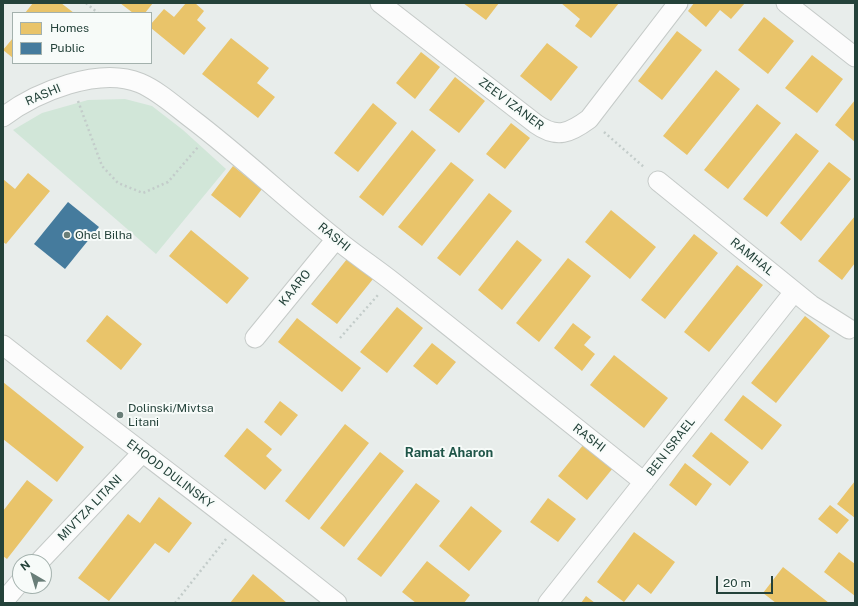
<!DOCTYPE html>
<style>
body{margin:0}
#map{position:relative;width:858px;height:606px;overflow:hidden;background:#e8edeb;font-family:"Public Sans",sans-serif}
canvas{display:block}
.frame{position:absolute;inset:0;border:4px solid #24423a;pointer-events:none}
.legend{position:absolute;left:12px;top:12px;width:140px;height:52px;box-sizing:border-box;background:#f7fbf9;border:1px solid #a3b1ad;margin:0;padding:5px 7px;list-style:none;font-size:12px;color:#24423a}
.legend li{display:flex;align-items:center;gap:8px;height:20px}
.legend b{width:20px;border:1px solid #a3b1ad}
.north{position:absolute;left:12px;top:554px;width:40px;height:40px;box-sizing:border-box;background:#f7fbf9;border:1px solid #a3b1ad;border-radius:50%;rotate:322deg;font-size:11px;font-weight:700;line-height:16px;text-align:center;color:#24423a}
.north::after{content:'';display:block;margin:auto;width:14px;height:18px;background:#697e78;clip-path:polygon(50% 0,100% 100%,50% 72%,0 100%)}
.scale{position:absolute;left:716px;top:576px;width:57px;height:18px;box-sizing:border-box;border:2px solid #24423a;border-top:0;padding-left:5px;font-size:12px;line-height:14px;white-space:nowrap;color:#24423a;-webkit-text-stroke:3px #f7fbf9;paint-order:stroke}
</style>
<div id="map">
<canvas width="858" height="606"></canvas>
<div class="frame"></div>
<ul class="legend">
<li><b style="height:11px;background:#e9c46a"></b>Homes</li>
<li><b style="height:11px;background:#457b9d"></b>Public</li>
</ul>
<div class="north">N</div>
<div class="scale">20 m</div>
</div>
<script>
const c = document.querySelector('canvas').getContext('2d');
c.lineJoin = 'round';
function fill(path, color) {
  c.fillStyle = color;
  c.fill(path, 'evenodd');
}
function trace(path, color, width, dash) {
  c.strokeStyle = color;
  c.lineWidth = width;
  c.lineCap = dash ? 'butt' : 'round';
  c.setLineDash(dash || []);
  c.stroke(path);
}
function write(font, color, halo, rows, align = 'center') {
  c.font = font + ' "Public Sans",sans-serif';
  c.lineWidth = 4;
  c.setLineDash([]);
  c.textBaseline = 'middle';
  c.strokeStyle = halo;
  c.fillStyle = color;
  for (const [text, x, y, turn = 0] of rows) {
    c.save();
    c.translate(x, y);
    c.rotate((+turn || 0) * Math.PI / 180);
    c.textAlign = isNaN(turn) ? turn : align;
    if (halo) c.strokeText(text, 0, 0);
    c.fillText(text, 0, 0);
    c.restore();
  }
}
fill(new Path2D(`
 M125 99 152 106 183 130 226 169 156 254 13 130 42 113 88 100Z`), '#d1e6d8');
fill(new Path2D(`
 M33 3H61L74 13H25Z
 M120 3H153L145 13H133Z
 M186 3H195L204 11 197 20 206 28 184 55 151 28V24L164 9 174 17Z
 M463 3H499L486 20Z
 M561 3H619L591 38 575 26 580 19Z
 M694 3H745L731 19 720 10 706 27 688 11Z
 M764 17 794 41 768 74 738 50Z
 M677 31 702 50 662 100 638 81Z
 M13 38V58L3 50Z
 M231 38 269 68 257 83 275 97 258 118 202 74Z
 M547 43 578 67 551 101 520 76Z
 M421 52 440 67 415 99 396 83Z
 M812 55 843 79 817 113 785 88Z
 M716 70 740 89 687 155 663 136Z
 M455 77 485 101 459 133 429 110Z
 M855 100V142L835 125Z
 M373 103 397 123 358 172 334 153Z
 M757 104 781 123 728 189 704 170Z
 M511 123 530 138 505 169 486 154Z
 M412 130 436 150 383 216 359 197Z
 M796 133 819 151 767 217 743 199Z
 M451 162 474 180 422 246 398 227Z
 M829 162 851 179 801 241 780 223Z
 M233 166 262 189 240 218 211 195Z
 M28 173 50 191 6 244 3 242V179L15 189Z
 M489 193 512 211 460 276 437 258Z
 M611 210 656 247 630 279 585 242Z
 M855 216V263L842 280 818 261Z
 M191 230 249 278 227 304 169 256Z
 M694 234 718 253 665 319 641 300Z
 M517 240 542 260 502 310 478 290Z
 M568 258 591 276 539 342 516 323Z
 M347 259 373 279 337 324 311 304Z
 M737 265 763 285 709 352 684 332Z
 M397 307 423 328 387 373 360 352Z
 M107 315 142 344 121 370 86 341Z
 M805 316 830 336 776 403 751 383Z
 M297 318 361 368 342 392 278 342Z
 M573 323 591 337 584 345 595 354 582 371 554 348Z
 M432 343 456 362 437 385 413 366Z
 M614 355 668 398 644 428 590 385Z
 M3 382 84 447 57 482 3 439Z
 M743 395 782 425 762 450 724 420Z
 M280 401 298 415 281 436 264 422Z
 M345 424 369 443 309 520 285 501Z
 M247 428 272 449 266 456 282 470 265 490 224 456Z
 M711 432 749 462 730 486 692 456Z
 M584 444 613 468 587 500 558 476Z
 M380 452 404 471 344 547 320 528Z
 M685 463 712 484 696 506 669 485Z
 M27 480 53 500 7 559 3 556V511Z
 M855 481V518L837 504Z
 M416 483 440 501 381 577 357 559Z
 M159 497 192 523 169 553 155 543 109 601 78 578 128 514 140 523Z
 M548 498 576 519 558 542 530 522Z
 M830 505 849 520 837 534 818 519Z
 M471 506 502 531 469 571 439 546Z
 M634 532 675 562 651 594 638 584 624 602 597 582Z
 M839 552 855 564V596L824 572Z
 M427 561 470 595 464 603H416L402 592Z
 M783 567 829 603H776L763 593Z
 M253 574 272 590 287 603H230Z
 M586 596 595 603H581Z`), '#e9c46a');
fill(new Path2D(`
 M68 202 99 227 65 269 34 244Z`), '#457b9d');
const minor = new Path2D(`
 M380 3 536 124C557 139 570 133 589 119L678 3
 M786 3 855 57
 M3 117C36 92 99 66 140 83 159 91 176 107 192 119 242 157 287 200 336 239 354 254 374 267 393 282 477 348 560 415 644 482
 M658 181 811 305 849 329
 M255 338 336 239
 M3 345C114 432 227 515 337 603
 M39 562 142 453
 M3 602 20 582
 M548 603 794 292`);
trace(minor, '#c5cac8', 21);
trace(new Path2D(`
 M86 3 98 13
 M78 101 102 166 118 183 143 193 168 182 198 147
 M604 132 645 168
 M340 338 378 295
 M175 603 226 539`), '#c3ccca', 2.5, [2, 3]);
trace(minor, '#fcfcfc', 19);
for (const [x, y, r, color] of [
 [67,235,4,"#697e78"],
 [120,415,4,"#697e78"]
]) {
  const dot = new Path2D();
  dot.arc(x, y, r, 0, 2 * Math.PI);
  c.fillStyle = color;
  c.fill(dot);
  trace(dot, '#f7fbf9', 1.5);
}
write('12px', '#24423a', '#f7fbf9', [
 ["RASHI",43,95,-23],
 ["ZEEV IZANER",511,104,37],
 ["RASHI",334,237,39],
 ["RAMHAL",752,257,39],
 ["KAARO",295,288,-51],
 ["RASHI",589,438,38],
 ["BEN ISRAEL",671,447,-52],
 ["EHOOD DULINSKY",170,474,37],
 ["MIVTZA LITANI",90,508,-46]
]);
write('12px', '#24423a', '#f7fbf9', [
 ["Ohel Bilha",75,235],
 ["Dolinski/Mivtsa",128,408],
 ["Litani",128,422]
], 'left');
write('bold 13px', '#1f5548', '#f7fbf9', [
 ["Ramat Aharon",449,453]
]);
</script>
